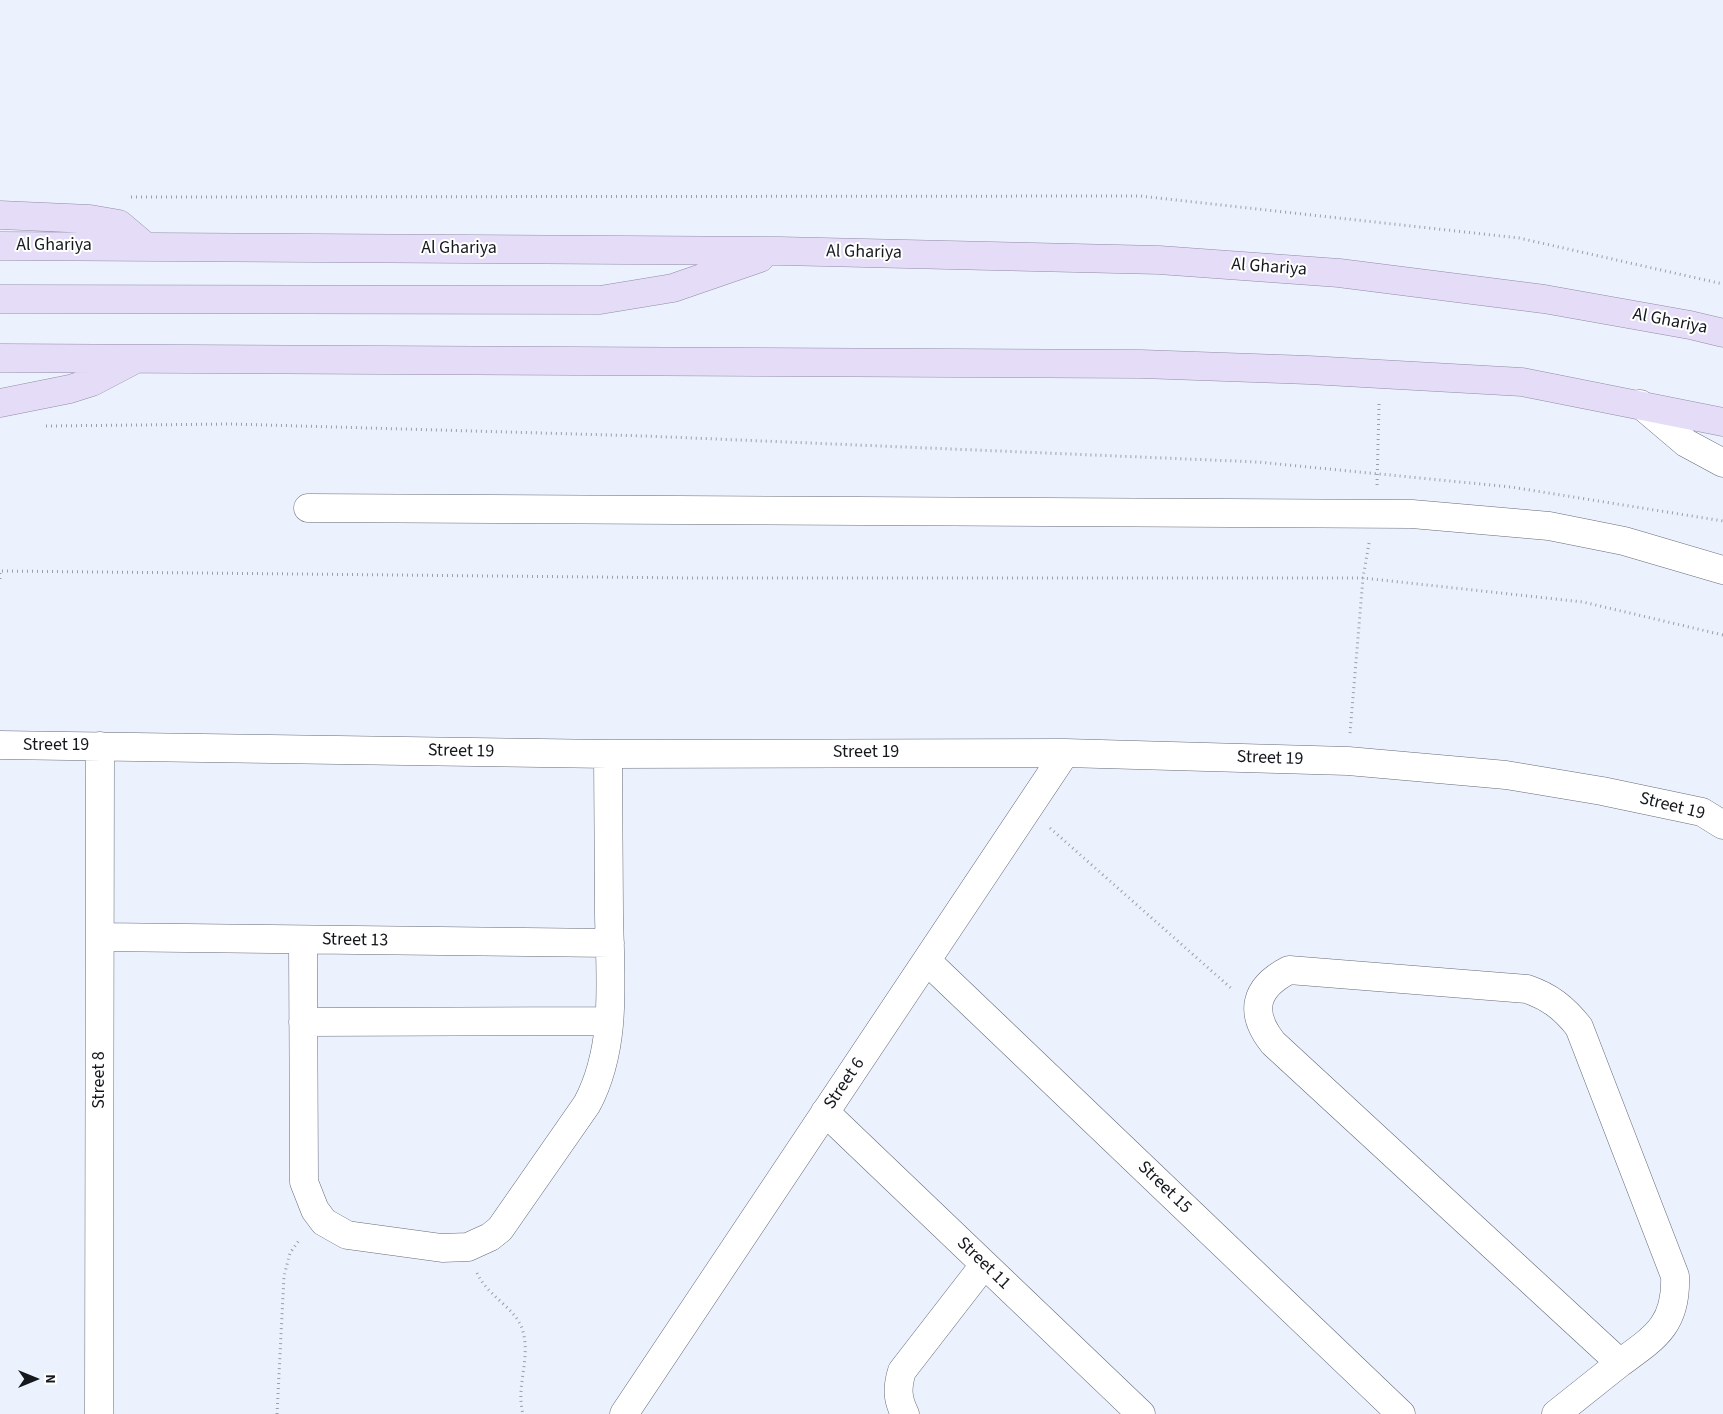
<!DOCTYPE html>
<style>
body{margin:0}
#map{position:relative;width:1723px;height:1414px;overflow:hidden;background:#ebf1fd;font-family:"Source Sans 3",sans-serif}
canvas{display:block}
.north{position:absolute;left:10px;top:1354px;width:50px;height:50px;-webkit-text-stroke:4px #fff;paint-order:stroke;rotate:90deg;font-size:14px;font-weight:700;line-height:20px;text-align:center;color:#15181d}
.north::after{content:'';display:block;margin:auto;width:18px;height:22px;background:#15181d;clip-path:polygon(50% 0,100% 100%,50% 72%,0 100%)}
</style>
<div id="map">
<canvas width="1723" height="1414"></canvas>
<div class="north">N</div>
</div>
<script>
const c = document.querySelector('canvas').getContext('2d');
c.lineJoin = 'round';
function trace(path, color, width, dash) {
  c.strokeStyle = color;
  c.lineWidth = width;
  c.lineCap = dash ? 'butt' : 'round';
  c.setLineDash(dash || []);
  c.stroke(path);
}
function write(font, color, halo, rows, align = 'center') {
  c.font = font + ' "Source Sans 3",sans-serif';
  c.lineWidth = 4;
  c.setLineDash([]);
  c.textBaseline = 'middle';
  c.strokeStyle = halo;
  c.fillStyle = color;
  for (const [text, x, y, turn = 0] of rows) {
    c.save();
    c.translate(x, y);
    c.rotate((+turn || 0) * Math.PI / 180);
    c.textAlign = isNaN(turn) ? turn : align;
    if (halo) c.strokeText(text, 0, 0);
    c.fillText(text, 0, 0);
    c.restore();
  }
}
const minor = new Path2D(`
 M1640 404 1686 443 1723 463
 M308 508 1412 514 1549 526 1624 541 1723 570
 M0 745 608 754 1065 753 1348 761 1506 775 1602 791 1702 812 1723 825
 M101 937 610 943
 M303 941 304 1182 315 1210 324 1222 347 1235 442 1248 468 1247 490 1237 500 1229 587 1104C618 1046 610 977 609 914 609 861 608 808 608 754
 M927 961 1401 1414
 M1289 970 1527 989C1550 997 1564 1008 1579 1027L1675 1276C1677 1324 1656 1337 1620 1363L1273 1043C1249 1013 1254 988 1289 970Z
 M303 1022 609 1021
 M825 1112 1141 1414
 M99 1414 100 746
 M624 1414 1065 753
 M905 1414C897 1399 897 1387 902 1371L984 1265
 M1556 1414 1620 1363`);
const major = new Path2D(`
 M0 215 90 219 119 224 145 246
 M0 246 780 251 1159 260 1339 273 1544 299 1690 325 1723 333
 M0 299 600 300 673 288 760 258
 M0 358 1141 364 1309 370 1522 382 1723 422
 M0 403 70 389 92 382 134 360`);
trace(minor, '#656b78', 29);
trace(major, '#918aa7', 29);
trace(new Path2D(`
 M131 197 1140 196 1519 238 1723 284
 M46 426 231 424 645 436 1258 462 1511 487 1723 521
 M1377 485 1379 404
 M0 579V571L692 578H1363L1583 602 1723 635
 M1350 733 1363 578 1369 543
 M1050 828 1232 989
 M477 1273C487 1295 513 1307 521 1326 533 1355 515 1385 523 1414
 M277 1414 284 1276 290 1253 300 1239`), '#9a9fa8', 3, [1, 4]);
trace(minor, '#fff', 28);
trace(major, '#e5ddf7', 28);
write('18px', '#15181d', '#fff', [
 ["Al Ghariya",54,246],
 ["Al Ghariya",459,249],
 ["Al Ghariya",864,253,1],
 ["Al Ghariya",1269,268,4],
 ["Al Ghariya",1670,322,11],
 ["Street 19",56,746],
 ["Street 19",461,752,1],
 ["Street 19",866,753],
 ["Street 19",1270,759,2],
 ["Street 19",1672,807,14],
 ["Street 13",355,941,1],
 ["Street 8",100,1080,-90],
 ["Street 6",845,1084,-56],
 ["Street 15",1164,1188,44],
 ["Street 11",983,1264,44]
]);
</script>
